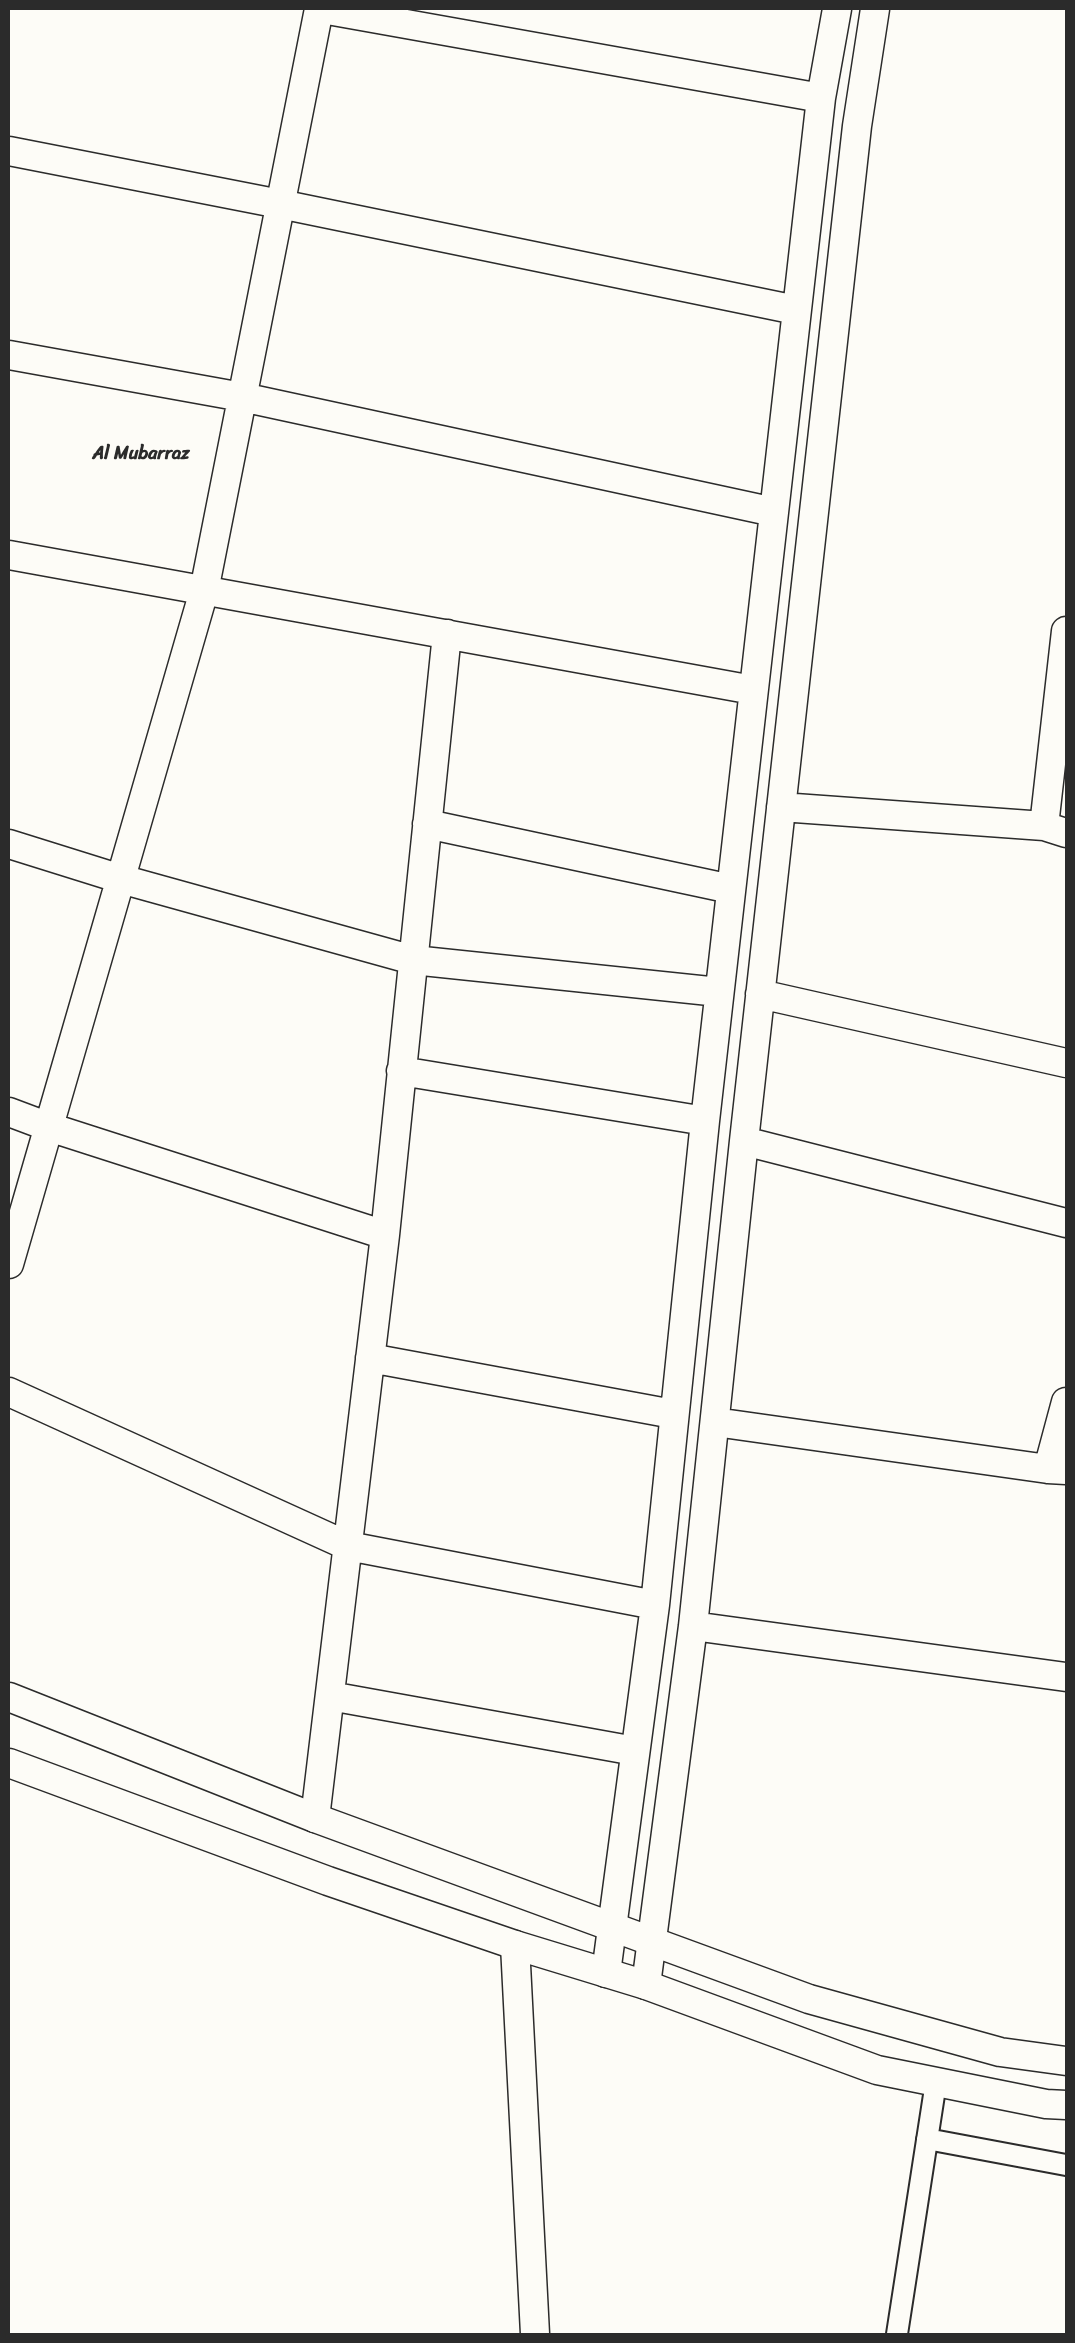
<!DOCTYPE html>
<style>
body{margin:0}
#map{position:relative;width:1075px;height:2343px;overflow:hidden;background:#fdfcf7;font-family:Sriracha,sans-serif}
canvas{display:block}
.frame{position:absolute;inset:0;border:10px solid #2b2b2b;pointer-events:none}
</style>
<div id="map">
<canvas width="1075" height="2343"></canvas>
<div class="frame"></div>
</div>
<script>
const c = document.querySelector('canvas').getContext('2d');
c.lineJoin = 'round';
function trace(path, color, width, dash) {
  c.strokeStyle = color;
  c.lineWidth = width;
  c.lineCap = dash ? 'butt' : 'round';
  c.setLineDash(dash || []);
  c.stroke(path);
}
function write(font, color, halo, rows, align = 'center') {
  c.font = font + ' Sriracha,sans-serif';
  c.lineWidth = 4;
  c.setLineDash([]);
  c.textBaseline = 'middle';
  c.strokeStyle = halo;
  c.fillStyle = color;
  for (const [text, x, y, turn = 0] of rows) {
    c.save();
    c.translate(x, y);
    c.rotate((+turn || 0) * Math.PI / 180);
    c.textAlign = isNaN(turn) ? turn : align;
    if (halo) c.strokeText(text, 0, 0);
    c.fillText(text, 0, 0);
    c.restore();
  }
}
const lane = new Path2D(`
 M927 2139 1066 2165
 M897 2334 936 2082`);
const street = new Path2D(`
 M322 9 821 98
 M9 151 280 204 796 310
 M9 355 242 397 774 512
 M9 555 753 690
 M781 807 1044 826 1066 833
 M427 824 731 889
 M1044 826 1066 631
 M9 844 121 879 413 960 719 992
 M760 994 1066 1063
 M401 1071 705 1121
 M9 1112 49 1127 385 1235
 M744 1141 1066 1223
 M9 1264 204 591 319 9
 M370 1358 673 1414
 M9 1392 348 1546 655 1605
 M715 1422 1048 1469 1066 1470
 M1048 1469 1066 1402
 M693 1626 1066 1677
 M330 1696 635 1751
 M315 1818 385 1235 447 634
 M515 1945 535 2334
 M606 1973 655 1605 705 1121 821 98 837 9
 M646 1985 693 1626 744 1141 857 126 875 9`);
const secondary = new Path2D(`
 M9 1697 315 1818 809 1999 1000 2052 1066 2061
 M9 1763 328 1881 515 1945 646 1985 877 2070 1046 2104 1066 2105`);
trace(lane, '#2b2b2b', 24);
trace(street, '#2b2b2b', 31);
trace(secondary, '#2b2b2b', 31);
trace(lane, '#fdfcf7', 20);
trace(street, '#fdfcf7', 28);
trace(secondary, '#fdfcf7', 28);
write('bold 18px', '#2b2b2b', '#fdfcf7', [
 ["Al Mubarraz",141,454]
]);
</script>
